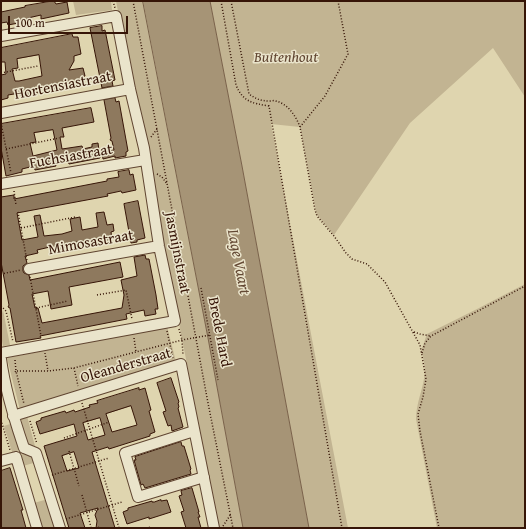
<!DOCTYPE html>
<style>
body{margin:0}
#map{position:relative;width:526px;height:529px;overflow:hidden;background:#dfd5af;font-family:"Gentium Book Plus",serif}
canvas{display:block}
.frame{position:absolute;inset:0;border:2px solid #361507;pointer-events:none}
.scale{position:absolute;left:8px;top:16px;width:120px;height:18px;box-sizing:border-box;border:2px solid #361507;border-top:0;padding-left:5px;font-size:12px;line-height:14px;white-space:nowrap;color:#361507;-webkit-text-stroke:3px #eae4cb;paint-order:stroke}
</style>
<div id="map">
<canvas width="526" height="529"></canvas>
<div class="frame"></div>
<div class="scale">100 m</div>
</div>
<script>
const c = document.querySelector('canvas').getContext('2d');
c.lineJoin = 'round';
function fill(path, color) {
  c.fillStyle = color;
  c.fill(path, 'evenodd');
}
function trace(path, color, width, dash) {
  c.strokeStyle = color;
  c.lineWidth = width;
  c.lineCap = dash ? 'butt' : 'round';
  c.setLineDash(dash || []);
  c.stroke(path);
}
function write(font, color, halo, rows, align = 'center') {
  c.font = font + ' "Gentium Book Plus",serif';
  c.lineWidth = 3;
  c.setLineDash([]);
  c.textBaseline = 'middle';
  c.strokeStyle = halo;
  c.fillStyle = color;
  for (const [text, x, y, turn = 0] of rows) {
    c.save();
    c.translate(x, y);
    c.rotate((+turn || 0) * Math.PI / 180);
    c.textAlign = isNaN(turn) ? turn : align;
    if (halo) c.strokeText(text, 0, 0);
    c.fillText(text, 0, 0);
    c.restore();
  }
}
fill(new Path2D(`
 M73 1H111L112 10 76 15Z
 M116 1H143L208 338 243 528H219Z
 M210 1H525V97L493 48 410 123 334 235 317 215 316 211 300 127 271 124 348 528H309L242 166Z
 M525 284V528H437L416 419C417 392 431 380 421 351L427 334 479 308Z
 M3 310 10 345 3 346C1 337 0 317 3 310Z
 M167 326 176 362 20 410 7 358Z
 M27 416 35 446 26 444 21 418Z
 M13 423 20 445C19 450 17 452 13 455L4 426Z
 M24 451 34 455 37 462 23 466 20 458Z
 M48 499 57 528H42L34 503Z`), '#c2b492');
const water = new Path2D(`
 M143 1H210L242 166 309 528H243L208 338Z`);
fill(water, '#a69476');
trace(water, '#79614a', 1);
const building = new Path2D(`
 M54 1 56 4 67 2 69 13 41 19V15L28 18 29 21 8 25 7 22 1 23V12L25 7V6Z
 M102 26V31L105 30 115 80 112 81 113 86 102 88 90 28Z
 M72 34 73 37H78L81 54 74 56V61L69 70 83 68 85 76 81 77 83 84 55 90 54 86 48 87 41 88 42 92 21 96 20 92 14 94 8 95V98L1 100V75L6 74 5 62H1V48ZM39 55 42 76 19 81H15L12 69 18 68 17 59Z
 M115 98 116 102 119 101 128 151 126 152V156L115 158V156L103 159 102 152 114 150 112 141 110 140 111 138 104 100Z
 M91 108 94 122 62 128 64 137H60L62 149 82 146 83 149 92 147V144L98 143 100 158 69 164 68 160 62 161 55 163 56 166 35 170 34 166 22 169V172L6 176 1 148V124ZM53 130 57 150 33 156 30 143 36 142 34 133Z
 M129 170 130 175 133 174 136 190 122 193 121 191 107 194 108 196 17 213 22 240 38 237 34 216 40 215 44 236 62 234 72 231 70 219 80 217 82 230 98 227 96 213 104 212 107 225 113 224 114 231 111 232 112 239 84 244V241L77 242 71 243V247L50 251V247L37 250 38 253 25 256 27 263 23 266V271L24 273 29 275 30 280 120 262 123 277 69 287 72 305 51 309 48 291 32 294 35 308H38L42 323 122 308 124 295 121 280 137 276 134 257 145 255 146 259H149L156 295 158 309H155L156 314 145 316 144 310 126 314 127 319 40 336 41 338 16 342 10 308 8 307 9 305 1 262V197L14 195V199L107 181V179L119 177 118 172Z
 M138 201 145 238 137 240V242L131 243 124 204Z
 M171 378 179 402 178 403 179 407 178 408 183 427 172 431 171 425 168 426 163 412 166 411 157 383Z
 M139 388V390L145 388 151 410 149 411 155 432 150 434V436L109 449 108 447 92 452 115 528H99V527L96 528 97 521 95 515 98 508 80 513 85 528H69L44 446 77 436 74 424 40 434 36 422 41 420V418L65 411 66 413 74 410 75 412 90 407 89 405 98 403 97 401ZM131 406 137 425 112 432 106 414ZM100 418 105 435 88 440 83 423ZM74 452 79 468 67 471 62 456Z
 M181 442 182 446H184L191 469 190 470 191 474 145 488 143 484 141 485 134 460H136L135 457Z
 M10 468 23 510H21L26 528H1V471Z
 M192 488 199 512H198L200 517H198L201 528H186L181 512 184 511 179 496 182 495 181 491Z
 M161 500V501L167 500 171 512 149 519V517L127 524 123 512 128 510V508L152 501V502H154Z`);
fill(building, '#8e795e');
trace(building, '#361507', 1);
const minor = new Path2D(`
 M1 36 116 16 130 89 144 148 159 246 175 321 1 353
 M1 113 130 89
 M1 184 145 160
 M29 269 159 246
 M1 359C5 389 14 419 24 448
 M13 416 181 364 214 528
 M194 431 125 453 138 497 204 477
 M24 448 36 453 60 528
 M16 457 37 528
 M1 461 16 457`);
trace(minor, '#604531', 12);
trace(new Path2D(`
 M113 1 115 8
 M133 1 208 403 233 528
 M221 1 236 85C243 102 252 103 269 106L342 528
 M231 1 249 94C256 99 261 101 270 101 272 101 274 100 276 101 288 104 296 116 300 127L315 210 317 216 334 236 346 253 352 259 367 264 385 282 420 345 426 379 423 397 418 414 420 431 439 528
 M1 73 38 66
 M1 123 11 173
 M300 127 325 96 348 54 338 1
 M151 137 157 129
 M6 149 59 138
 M157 174 162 177 167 184
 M14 191 16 205
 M18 212 27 261
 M21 228 75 217
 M1 274 21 270
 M30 277 41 336
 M201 288 218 380
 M97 295 126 290 132 319
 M1 306 6 311 13 342
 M36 308 68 301
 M179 329 182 340 183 355
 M167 331 173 358
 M414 332 420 334 431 336
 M134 338 136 352
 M45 353 48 371
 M422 353 425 343 431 336 525 286
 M15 360 16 371H48L74 368 182 340 210 335
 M74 368 78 386
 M15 372 16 371 24 404
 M82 403 119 528
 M1 420 10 450
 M30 421 37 444
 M64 438 109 422
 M69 451 79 486
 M52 475 109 458
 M82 495 91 527
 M66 519 122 502
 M223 526 231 514
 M146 528 151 527`), '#361507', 1.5, [1, 2]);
trace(minor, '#eae4cb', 10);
write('italic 15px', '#604531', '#eae4cb', [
 ["Buitenhout",286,58]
]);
write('15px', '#361507', '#eae4cb', [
 ["Hortensiastraat",63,86,-11],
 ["Fuchsiastraat",71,157,-10],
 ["Mimosastraat",91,243,-10],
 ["Jasmijnstraat",177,253,79],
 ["Brede Hard",219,332,79],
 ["Oleanderstraat",126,366,-16]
]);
write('italic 16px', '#634833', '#eae4cb', [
 ["Lage Vaart",238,262,79]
]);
</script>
